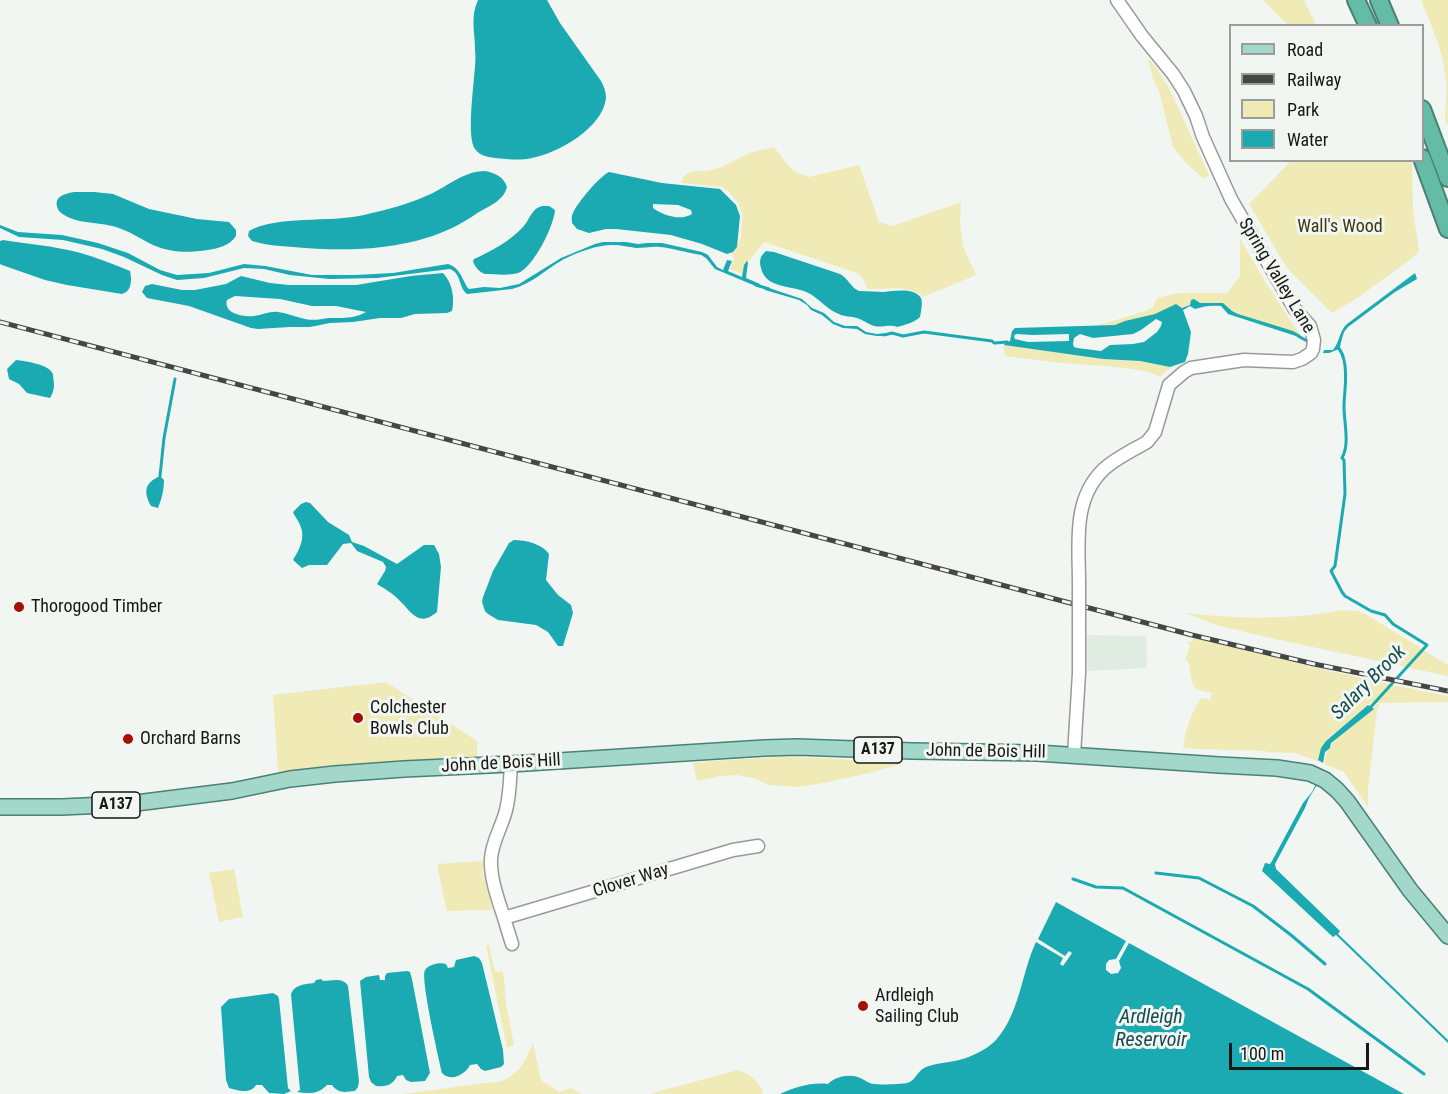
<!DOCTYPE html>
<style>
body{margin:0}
#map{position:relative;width:1448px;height:1094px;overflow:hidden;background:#f2f6f2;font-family:"Roboto Condensed",sans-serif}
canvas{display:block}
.legend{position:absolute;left:1229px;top:24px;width:195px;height:138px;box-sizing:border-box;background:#f2f6f2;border:2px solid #9a9d9a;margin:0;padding:8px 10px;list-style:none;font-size:18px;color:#161716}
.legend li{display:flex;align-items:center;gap:12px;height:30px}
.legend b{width:30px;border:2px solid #9a9d9a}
.scale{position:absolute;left:1229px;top:1043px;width:140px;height:27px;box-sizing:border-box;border:3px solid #161716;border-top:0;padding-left:8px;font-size:18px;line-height:21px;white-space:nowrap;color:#161716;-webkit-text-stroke:4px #f2f6f2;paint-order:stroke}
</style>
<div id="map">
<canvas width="1448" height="1094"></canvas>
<ul class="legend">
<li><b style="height:8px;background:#a3d7ca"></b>Road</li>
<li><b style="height:8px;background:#454745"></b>Railway</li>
<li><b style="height:16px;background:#efeab6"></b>Park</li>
<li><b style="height:16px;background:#1baab1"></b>Water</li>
</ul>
<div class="scale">100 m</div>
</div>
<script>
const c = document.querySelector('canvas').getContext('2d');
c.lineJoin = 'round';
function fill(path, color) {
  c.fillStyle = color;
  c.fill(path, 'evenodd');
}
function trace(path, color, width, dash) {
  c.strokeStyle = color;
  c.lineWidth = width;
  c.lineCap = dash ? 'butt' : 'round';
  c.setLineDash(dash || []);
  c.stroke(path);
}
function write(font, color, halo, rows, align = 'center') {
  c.font = font + ' "Roboto Condensed",sans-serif';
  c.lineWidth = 6;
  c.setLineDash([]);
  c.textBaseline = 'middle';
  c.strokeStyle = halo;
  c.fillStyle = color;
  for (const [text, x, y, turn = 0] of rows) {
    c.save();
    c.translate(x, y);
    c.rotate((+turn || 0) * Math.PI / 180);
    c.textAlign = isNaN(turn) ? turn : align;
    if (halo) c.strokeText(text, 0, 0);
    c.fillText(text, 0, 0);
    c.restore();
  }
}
fill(new Path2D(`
 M1087 635 1146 636 1147 668 1087 671Z`), '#e0ebe2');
fill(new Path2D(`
 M1263 0H1304L1316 25H1288Z
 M1421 0H1448V124L1445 122C1445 106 1448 90 1445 73 1442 48 1430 23 1421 0Z
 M1148 60H1150L1157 69 1169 88 1209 175 1204 179 1188 165 1173 147 1159 91 1154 81Z
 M774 147 788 165 794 171 809 177 859 165 879 222 893 226 961 202 960 223 963 246 976 275 923 297C910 284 885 290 868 289L861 276 857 273 764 242 750 260 746 263 745 275 730 269 734 259 731 252 737 247 741 236 742 214 738 203 728 191 722 187 681 183 683 177 688 173 696 171H706L719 168 752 152Z
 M1291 161H1412L1413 210 1419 251 1410 260 1354 300 1332 313 1287 268 1249 204Z
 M1238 235 1266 283 1300 335 1238 314 1232 311 1225 305 1200 303 1193 299 1191 300 1190 305 1115 325 1096 326 1146 311 1153 307 1157 298 1179 293H1227L1240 276V240Z
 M1004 345 1103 359 1139 361 1169 367 1176 365 1166 371 1160 377C1142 366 1085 365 1062 363 1043 361 1024 358 1005 356L1004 350Z
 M1344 610 1357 611 1367 615 1448 665V676L1266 637 1217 625 1185 613C1227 618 1270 619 1312 615 1323 614 1333 611 1344 610Z
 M1187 635C1274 658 1360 679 1448 696V702L1380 703 1377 711 1368 789V807L1344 772 1324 764 1327 750 1332 746V741L1379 703H1370L1327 739 1323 746 1319 762 1296 753 1266 752V751L1202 749 1183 748C1185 730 1191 714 1201 698L1210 700 1212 693C1208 691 1201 692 1197 689 1190 685 1191 669 1188 661L1185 660 1190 646 1188 641 1192 642 1194 638Z
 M386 682 477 741V760L278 772 273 695Z
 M781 757 827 758 902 764 869 773 823 783 799 787 770 785 753 778 737 775 721 776 697 781 693 763 713 761Z
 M483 861V874L493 910 447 911 438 870V864Z
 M234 869 243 917 219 922 209 873Z
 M489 945 495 972 502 971 504 977 506 1004 514 1045 507 1048 486 946Z
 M533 1043 541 1080 559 1092 571 1088 582 1094H402L502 1081C521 1072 525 1062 533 1043Z
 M738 1070C750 1074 757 1080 763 1091L762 1094H649Z`), '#efeab6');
fill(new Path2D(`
 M478 0H547L560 23 601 81C604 86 606 92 606 98 603 128 558 153 532 158 519 161 508 159 495 158 488 157 480 156 475 149 467 138 473 92 474 77 475 68 476 58 475 49 475 32 470 17 478 0Z
 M485 171C495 173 504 177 507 187 503 202 488 206 476 214 461 224 444 233 426 238 384 251 337 251 293 247 279 246 265 245 252 241L248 236 249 231C277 215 330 223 364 215 385 210 406 205 426 196 446 188 463 171 485 171Z
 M609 172 662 183 720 189 736 205 740 216 737 247 733 252 727 254 702 244 671 235 616 229H606L589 233 577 229 572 223C572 219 571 217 573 213 577 203 600 176 609 172ZM653 204 678 205 691 210 692 214C681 221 664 216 653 208Z
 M74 192H94L113 194 149 209 197 219 229 222 236 230V236C229 246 219 248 208 250 188 253 172 253 153 245 141 239 129 231 116 227 97 221 74 225 59 211 52 198 62 194 74 192Z
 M542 206H549L555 210C554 226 533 268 518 273 508 276 495 274 485 274 480 273 474 266 473 261L474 259C492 251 510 241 523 227 530 219 532 208 542 206Z
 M0 225 18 232 62 235 98 243 128 253 160 270 177 275 209 273 244 264 265 266 312 275H355L393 273 448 264C459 267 462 278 467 287L469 289 484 287 500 288 519 284 561 258 595 244 603 242H626L638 244 647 243H662L702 252 708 255 717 267 723 270 727 260 732 261 728 271 742 277 744 265 747 261 748 262 746 278 760 284 758 287 715 269 706 258 701 255C687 253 673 248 660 247 652 246 644 248 636 248 629 247 621 245 613 245 596 245 579 252 564 259 546 269 532 284 512 289L467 294C458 287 462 274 450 269L377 278 329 279 290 275 264 269 244 268 204 278 177 280 162 275 124 257 102 249 63 240 19 237 0 228Z
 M3 240C28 244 53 246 77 252 95 257 113 264 130 271 132 280 132 291 122 294L67 285 45 280 2 265 0 264V241Z
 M766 251 774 252 840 274C848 278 851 288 859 291 868 291 876 292 884 292 894 291 914 287 921 298 923 303 921 312 920 317 914 323 904 325 897 327 889 324 882 328 874 326 868 324 863 320 857 318 851 316 844 317 839 314 828 310 821 301 812 295 797 284 766 291 761 268 759 261 760 256 766 251Z
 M443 273C452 282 455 298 452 311L447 313 415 314 401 318H380L353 322 330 323 310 327H290L258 329 251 328 189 306 147 298 142 292 145 286 152 284 182 290H195L226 284 241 276 270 283 289 285H356L411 276ZM235 296 280 299 312 306H336L366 312C354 319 343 318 329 318 321 319 314 321 305 319 296 317 287 313 278 312 270 311 262 315 254 316 244 317 223 314 227 300Z
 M1415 273 1417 279 1395 292 1348 327 1344 332 1339 349 1329 353H1323L1324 350H1333C1340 342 1339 331 1347 324Z
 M766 287 802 299 812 308 824 313 834 322 845 326H857L866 332 877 334 887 333V336H877L865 334 857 329 843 328 833 324 822 315 811 310 807 305 799 300 765 290Z
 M1194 299 1200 303H1223L1232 311 1238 314 1293 331 1300 335 1302 338 1228 314 1221 306C1211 305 1204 306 1195 309L1190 306 1183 310 1191 332 1188 354 1185 362 1170 367 1140 361 1103 359 1004 345 1005 342 1010 341 1012 331 1015 328 1115 325 1125 321 1155 314 1176 304 1182 308 1190 305 1191 300ZM1156 319 1162 322 1161 326 1157 332 1144 342 1133 344 1110 345 1101 351 1077 348 1074 347 1073 344 1074 338 1080 334 1093 338 1133 334 1141 330ZM1016 334 1033 335 1069 334V341L1028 342 1015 339 1014 336Z
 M16 360C25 361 49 364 53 374 53 375 54 383 54 384 54 390 53 393 50 398L27 393 19 384 9 379 7 369Z
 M160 476 164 480C164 490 162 498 158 508L151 506C143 491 145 483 160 476Z
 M306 502 310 503 328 522 349 535 352 542 364 546 397 564 424 545H434L439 554 441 567 437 612C419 627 413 614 401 602 394 594 385 589 377 584L385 571 386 567 383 562 357 551 351 543 343 544 327 565H309L302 568 293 560C299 550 306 538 300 525 298 520 295 517 293 512L301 504Z
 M514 540C526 540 542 544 549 554L546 580 558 595 571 605 573 613 563 646H558L548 632 536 625 498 620 488 614 485 611 482 602 483 597 493 571 509 543Z
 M1368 705 1374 709 1331 743 1330 748 1325 752 1323 763 1318 760 1321 748 1326 741Z
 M1316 784 1317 785 1309 798 1305 808 1275 864 1276 869 1340 931 1338 934 1448 1040V1043L1336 935 1333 937 1262 871 1265 863 1270 864 1272 861 1303 803 1312 792Z
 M1056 902 1126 941 1116 959 1109 960 1106 964V970L1111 974 1118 973 1121 968 1119 961 1129 943 1404 1094H780C796 1087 811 1082 828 1084 835 1077 847 1074 858 1077 864 1079 868 1084 875 1084 879 1085 903 1084 907 1083 915 1081 917 1072 924 1068 935 1063 947 1063 959 1060 971 1057 988 1049 996 1040 1020 1013 1021 974 1036 942L1063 958 1060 964 1063 966 1072 953 1069 951 1065 956 1038 939Z
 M474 956 479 958 482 963 503 1050 504 1064 501 1067 485 1071 481 1069 477 1064 470 1065C465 1075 451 1082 442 1073 439 1059 420 978 425 970 429 964 440 962 446 964L448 968 454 967 456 960Z
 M407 971 410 972 412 979 430 1073 425 1081 411 1082 406 1080 403 1075 397 1076C393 1085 386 1087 376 1086L371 1082 369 1077 360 981 366 977 379 975 380 980H385V976L387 973Z
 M321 979 323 981C332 981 343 977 348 986L359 1081 358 1087 355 1091C344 1092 339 1094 332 1085H327C319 1094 309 1094 297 1092L300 1090 291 995C293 985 305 984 314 983L316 980Z
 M273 993 278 996 279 999 288 1088 291 1091 284 1094 269 1093 262 1085H256C251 1094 238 1091 229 1088L226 1080 221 1007 229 999Z`), '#1baab1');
trace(new Path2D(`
 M756 285 769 289
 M884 335 892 333 903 336 924 332 992 341 994 343 1007 342
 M1298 336 1311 343
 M1339 345 1338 347C1341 351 1343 355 1344 360 1348 376 1344 392 1344 407 1344 423 1350 444 1342 458L1344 460 1345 494 1335 566 1331 571 1342 592 1345 596 1371 611 1385 615 1393 624 1427 645 1369 709
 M160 476 164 438 175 379
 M1156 873 1199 878 1253 906 1291 935 1325 964
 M1073 879 1096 887 1123 888 1308 989 1424 1074`), '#1baab1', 3);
const minor = new Path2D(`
 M1079 583C1079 544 1072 499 1104 469 1116 458 1133 450 1147 442L1155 432 1169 385 1184 372 1191 368 1244 360 1293 362 1302 359 1311 353 1313 349 1314 340 1310 326 1294 308 1231 199 1203 137 1196 116 1184 91 1173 74 1142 36 1117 0
 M1074 755 1079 673V621
 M511 764C510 779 510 795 506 810 502 827 492 841 491 859 490 878 498 899 504 918L733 850 758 846
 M504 918 512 944`);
const major = new Path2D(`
 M0 807H62L128 804 232 791 290 779 335 774 404 769 511 764 764 748 797 747 912 751 1037 753 1219 765 1277 768 1310 773 1325 780 1337 790 1347 801 1410 890 1448 936`);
const highway = new Path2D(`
 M1356 0 1368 26
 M1379 0 1390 26
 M1422 109 1448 178
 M1422 158 1448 229`);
trace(minor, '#979b98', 15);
trace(major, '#498274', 18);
trace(highway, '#498274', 20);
trace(minor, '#fff', 12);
trace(major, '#a3d7ca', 15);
trace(highway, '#65bca6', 16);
const rail = new Path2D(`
 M0 322 1192 635 1314 664 1448 691`);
trace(rail, '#454745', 5);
trace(rail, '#f2f6f2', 3, [9]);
const minorBridge = new Path2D(`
 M1079 621V583`);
trace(minorBridge, '#979b98', 15, []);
trace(minorBridge, '#fff', 12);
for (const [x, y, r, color] of [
 [19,607,6,"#a51006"],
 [358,718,6,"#a51006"],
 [128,739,6,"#a51006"],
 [863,1006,6,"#a51006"]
]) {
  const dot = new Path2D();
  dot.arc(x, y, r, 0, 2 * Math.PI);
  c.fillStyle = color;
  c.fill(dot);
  trace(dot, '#f2f6f2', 2);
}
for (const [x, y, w] of [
 [878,750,48],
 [116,805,48]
]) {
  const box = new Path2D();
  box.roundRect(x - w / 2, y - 13, w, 26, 4.5);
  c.fillStyle = '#f2f6f2';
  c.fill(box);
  trace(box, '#161716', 1.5);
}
write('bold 16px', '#161716', null, [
 ["A137",878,750],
 ["A137",116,805]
]);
write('18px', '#39350e', '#f2f6f2', [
 ["Wall's Wood",1340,227]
]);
write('18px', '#161716', '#f2f6f2', [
 ["Spring Valley Lane",1276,276,59],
 ["John de Bois Hill",986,752,1],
 ["John de Bois Hill",501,764,-3],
 ["Clover Way",631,881,-17]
]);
write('18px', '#161716', '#f2f6f2', [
 ["Thorogood Timber",31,607],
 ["Colchester",370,708],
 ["Bowls Club",370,729],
 ["Orchard Barns",140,739],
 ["Ardleigh",875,996],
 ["Sailing Club",875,1017]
], 'left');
write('italic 20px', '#144b4e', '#f2f6f2', [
 ["Salary Brook",1369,683,-45],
 ["Ardleigh",1151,1018],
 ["Reservoir",1151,1041]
]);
</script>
